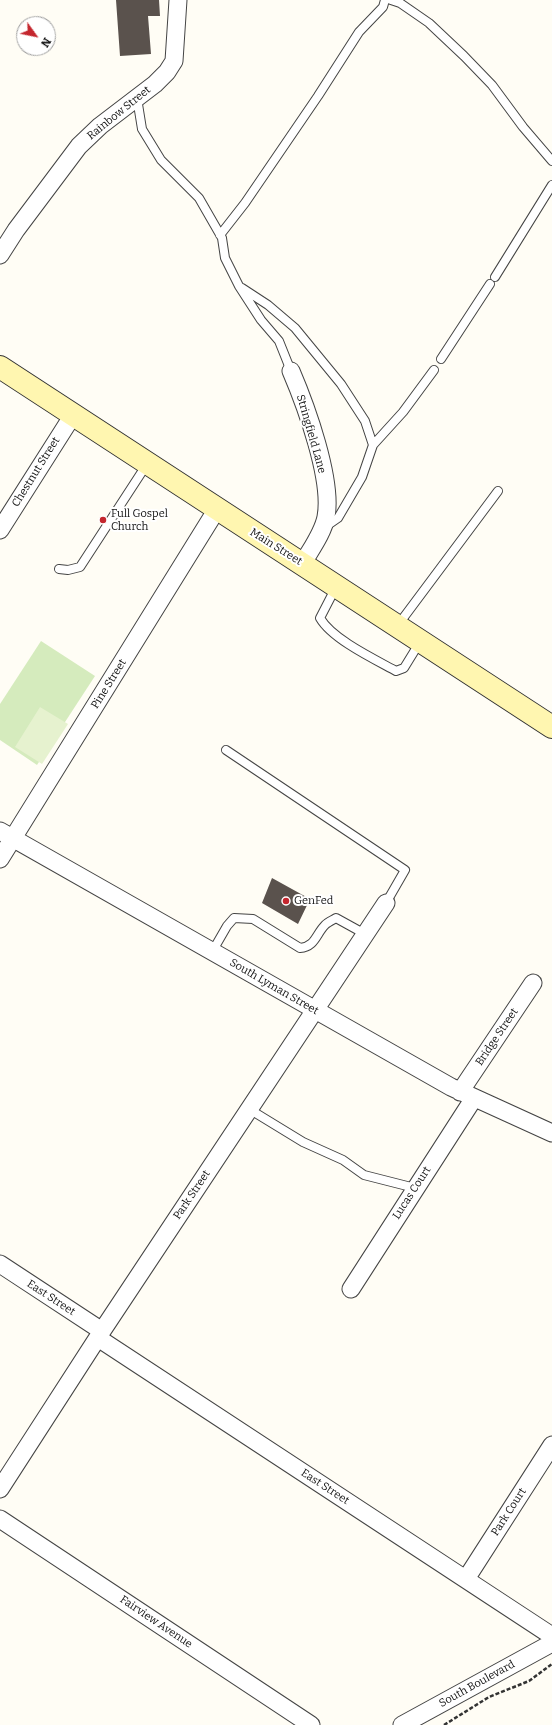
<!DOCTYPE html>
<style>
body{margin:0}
#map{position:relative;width:552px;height:1725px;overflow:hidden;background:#fffdf5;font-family:Bitter,serif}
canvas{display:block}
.north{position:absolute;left:16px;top:16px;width:40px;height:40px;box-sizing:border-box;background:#fff;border:1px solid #a0a0a0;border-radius:50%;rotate:123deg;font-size:11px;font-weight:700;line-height:16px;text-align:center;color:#111}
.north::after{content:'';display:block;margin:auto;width:14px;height:18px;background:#c4262e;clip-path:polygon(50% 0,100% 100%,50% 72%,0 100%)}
</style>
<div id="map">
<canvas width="552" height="1725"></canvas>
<div class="north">N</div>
</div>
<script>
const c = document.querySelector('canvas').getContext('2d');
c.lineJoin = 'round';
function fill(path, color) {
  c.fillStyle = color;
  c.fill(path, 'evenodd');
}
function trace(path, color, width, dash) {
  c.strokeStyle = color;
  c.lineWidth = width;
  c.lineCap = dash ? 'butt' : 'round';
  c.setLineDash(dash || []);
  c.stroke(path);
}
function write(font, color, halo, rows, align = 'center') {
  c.font = font + ' Bitter,serif';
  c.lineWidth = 4;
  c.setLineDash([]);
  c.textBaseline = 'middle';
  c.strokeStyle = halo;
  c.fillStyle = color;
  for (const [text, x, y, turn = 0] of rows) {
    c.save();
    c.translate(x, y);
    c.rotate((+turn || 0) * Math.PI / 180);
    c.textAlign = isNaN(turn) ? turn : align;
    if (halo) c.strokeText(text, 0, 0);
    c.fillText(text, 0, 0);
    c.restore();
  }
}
fill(new Path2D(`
 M41 641 95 676 37 765 0 740V704Z`), '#d5ebbd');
fill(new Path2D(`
 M40 707 68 724 42 764 15 747Z`), '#e6f2cf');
fill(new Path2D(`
 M116 0H159L160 16H148L151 54 120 56Z
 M272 878 310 899 298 924 262 903Z`), '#5a524d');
const lane = new Path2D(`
 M391 0 400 3 429 23 464 56 492 85 523 127 552 161
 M137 98 142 129 161 160 199 198 222 238 225 258 239 286 261 320 279 341 291 371
 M220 235 245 203 318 96 359 32 383 7 385 0
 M495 277 552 185
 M242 288 268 305 295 328 341 384 365 421 373 445 362 477 338 518 325 527
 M441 359 490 284
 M373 445 403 412 434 370
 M59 569 68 570 80 567 147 464
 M336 587 320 618C332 639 374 659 396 671L404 668 420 642
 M398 625 498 491
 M226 750 405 870 386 903
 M212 952 227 926 234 918 253 919 300 948C315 947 316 934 325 925 328 922 333 920 336 918L365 934
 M249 1109 303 1142 343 1160 364 1175 415 1188`);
const street = new Path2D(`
 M0 255 16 230 79 146 100 126 155 84 167 72 174 61 178 0
 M291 371C306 406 333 480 326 517 323 533 311 549 303 563
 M0 530 73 415
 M0 831 451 1087 552 1133
 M0 859 217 509
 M460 1092 533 983
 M0 1264 102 1331
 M351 1289 474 1098
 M98 1338 552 1636
 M0 1489 102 1331 386 903
 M0 1519 311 1725
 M466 1579 552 1445
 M402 1725 552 1643`);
const secondary = new Path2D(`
 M0 367 552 727`);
trace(lane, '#444', 10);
trace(street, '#444', 19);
trace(secondary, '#333', 24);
trace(new Path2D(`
 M444 1725 489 1697 529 1681 552 1664`), '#333', 2.5, [4, 2]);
trace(lane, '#fff', 8);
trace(street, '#fff', 17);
trace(secondary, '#fff6b0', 22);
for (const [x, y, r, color] of [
 [103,520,4,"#c4262e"],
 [286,901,4,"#c4262e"]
]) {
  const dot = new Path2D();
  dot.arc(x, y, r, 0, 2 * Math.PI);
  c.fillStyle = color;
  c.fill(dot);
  trace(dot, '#fff', 1.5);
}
write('11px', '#111', '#fff', [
 ["Rainbow Street",119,113,-39],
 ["Stringfield Lane",311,434,74],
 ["Chestnut Street",36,472,-58],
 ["Main Street",276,547,32],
 ["Pine Street",109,684,-58],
 ["South Lyman Street",274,987,30],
 ["Bridge Street",497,1037,-56],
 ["Lucas Court",412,1193,-57],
 ["Park Street",192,1195,-56],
 ["East Street",51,1298,33],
 ["East Street",325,1487,33],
 ["Park Court",509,1512,-57],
 ["Fairview Avenue",156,1622,34],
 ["South Boulevard",477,1684,-29]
]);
write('11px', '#111', '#fff', [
 ["Full Gospel",111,514],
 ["Church",111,527],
 ["GenFed",294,901]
], 'left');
</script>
